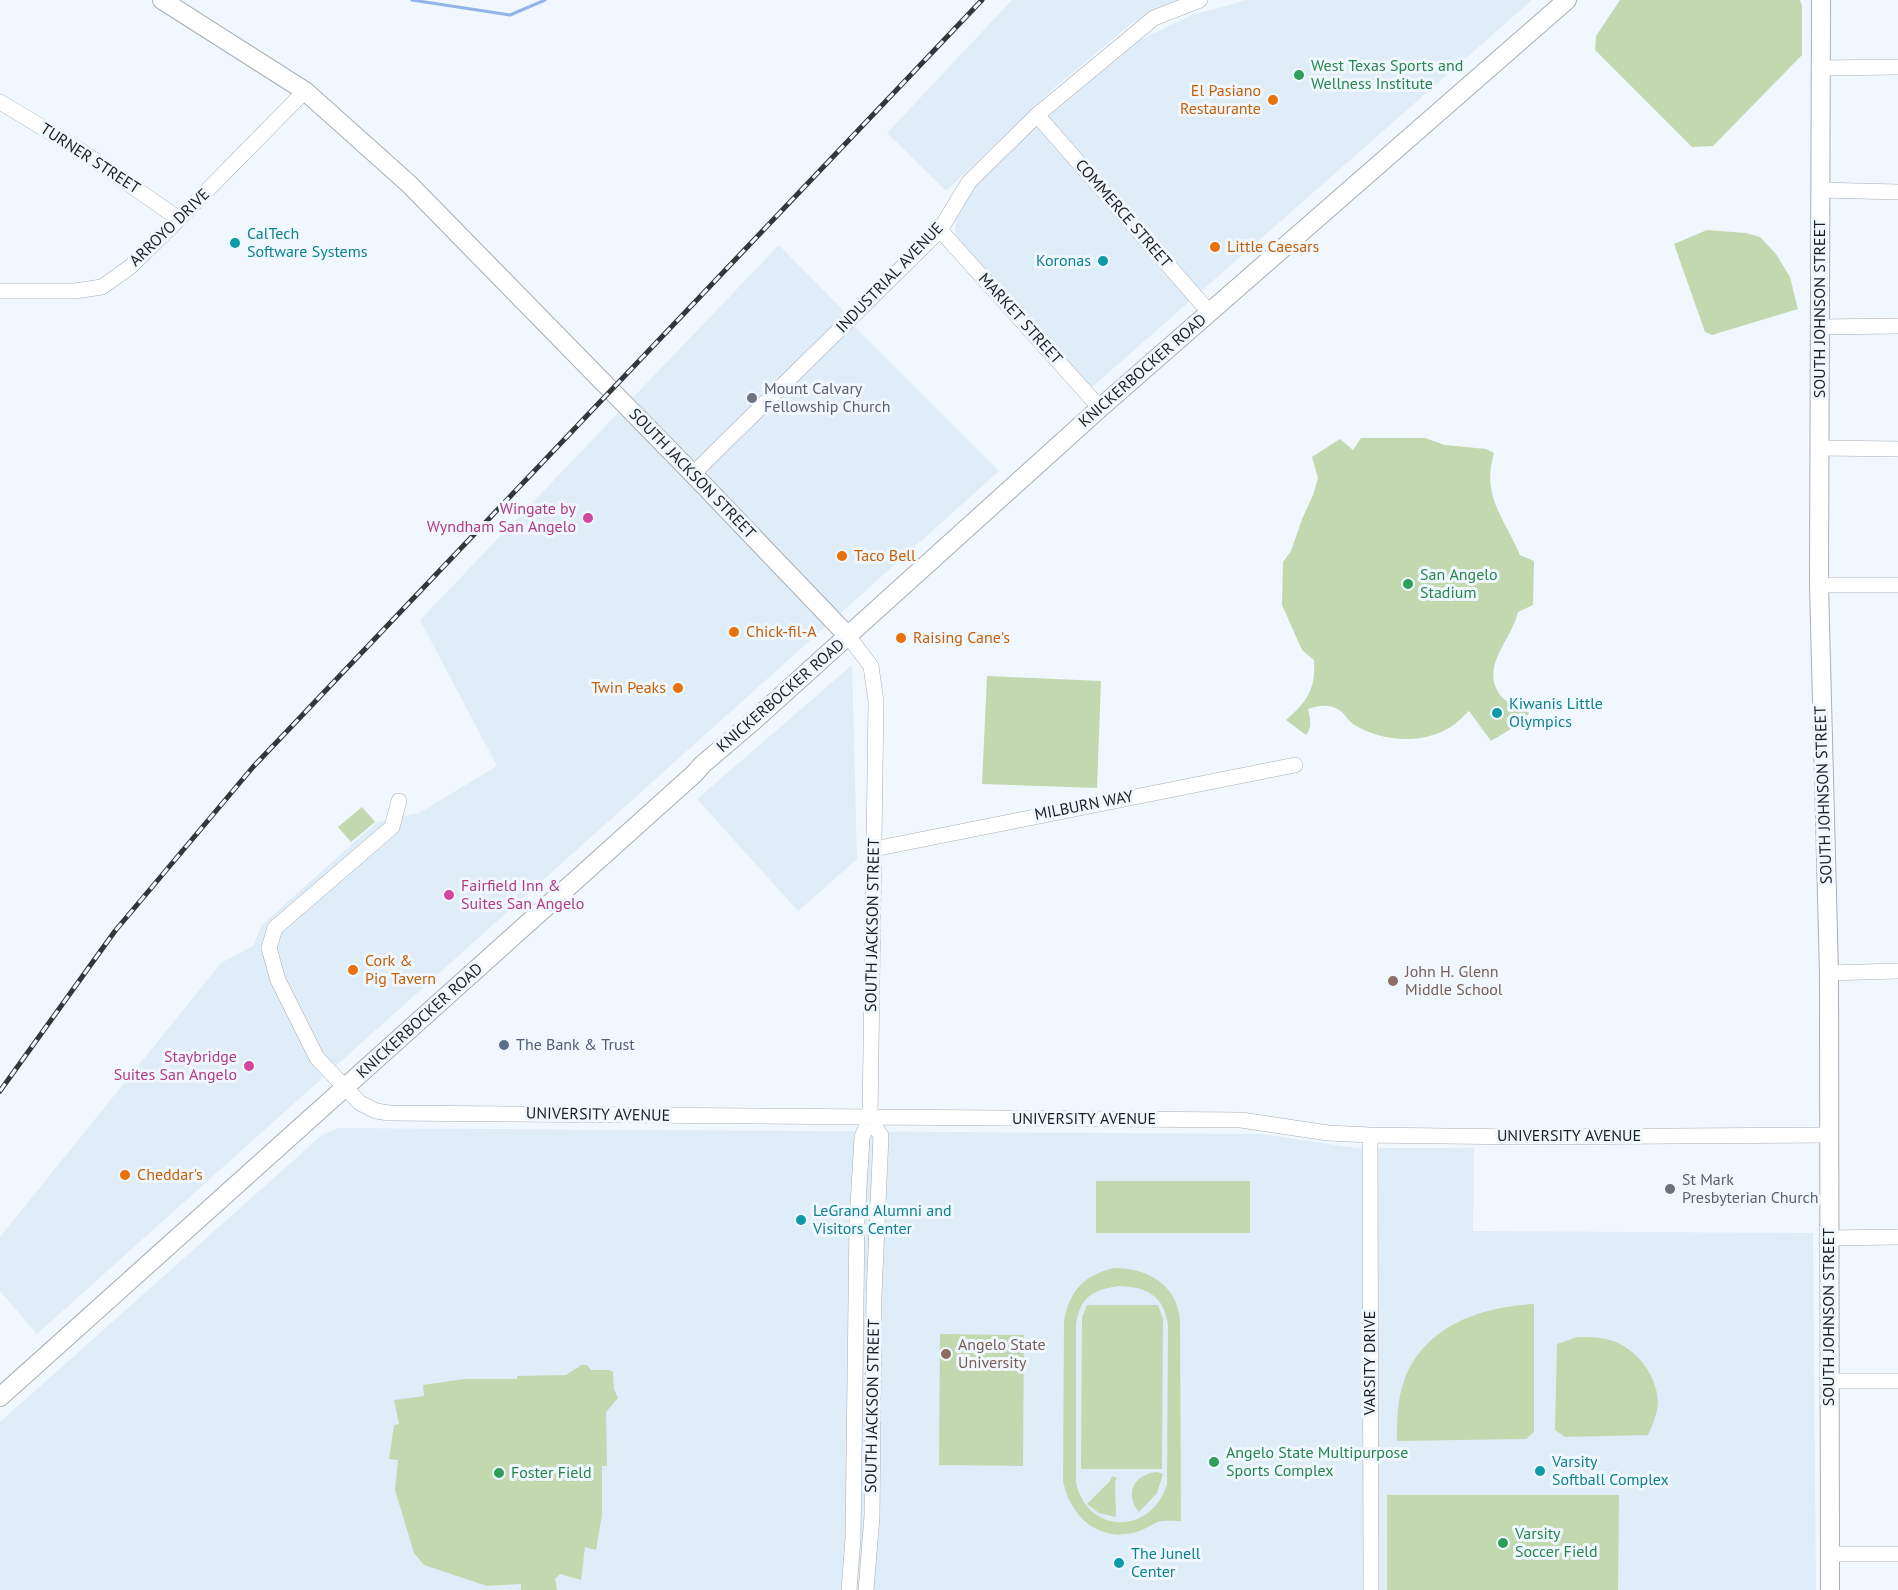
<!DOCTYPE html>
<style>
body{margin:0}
canvas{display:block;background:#f0f7fe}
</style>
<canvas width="1898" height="1590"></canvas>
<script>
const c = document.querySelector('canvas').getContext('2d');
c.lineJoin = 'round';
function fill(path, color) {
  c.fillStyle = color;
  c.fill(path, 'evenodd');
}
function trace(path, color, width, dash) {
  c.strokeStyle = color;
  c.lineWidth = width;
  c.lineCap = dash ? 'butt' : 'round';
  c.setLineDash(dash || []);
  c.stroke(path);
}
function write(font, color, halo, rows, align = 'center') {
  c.font = font + ' "PT Sans",sans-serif';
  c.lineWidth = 6;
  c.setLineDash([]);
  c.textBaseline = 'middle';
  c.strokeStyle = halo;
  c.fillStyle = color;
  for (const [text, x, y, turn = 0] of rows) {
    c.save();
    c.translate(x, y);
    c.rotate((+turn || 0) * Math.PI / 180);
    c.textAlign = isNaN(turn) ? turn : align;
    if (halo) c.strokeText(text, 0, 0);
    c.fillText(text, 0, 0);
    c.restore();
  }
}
fill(new Path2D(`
 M1012 0H1180L1131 24 1054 88 946 191 887 133Z
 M1247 0H1532L1090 389 955 235 956 216 974 188 1008 150 1142 39 1192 15Z
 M779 245 842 309 857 329 999 471 37 1334 0 1291V1237L221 963 253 946 262 925 377 822 419 813 497 766 420 620Z
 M852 665 857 859 798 911 697 799Z
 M339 1128 1261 1134 1357 1148H1474L1473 1231 1813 1233 1816 1590H0V1422L322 1135Z`), '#dfedf9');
fill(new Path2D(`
 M1620 0H1800L1802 6V55L1713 146 1692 147 1595 50 1596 36Z
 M1707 230 1746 233 1760 237 1776 254 1790 277 1798 309 1712 335 1705 332 1674 244Z
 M1361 438H1425L1445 445 1486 449 1494 453C1481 496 1504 517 1520 555L1534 561 1533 605 1518 612C1512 639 1482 664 1498 692 1504 702 1508 702 1518 702L1529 713 1521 723 1491 741 1469 711C1462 717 1456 725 1447 729 1418 745 1380 741 1353 724 1349 721 1346 717 1343 713 1334 704 1320 704 1308 709 1310 719 1313 727 1306 735L1286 720C1307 702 1316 689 1314 660L1302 650 1282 605 1283 562 1291 551 1302 519 1313 495 1318 478 1312 457 1340 439 1353 450Z
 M987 676 1101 681 1097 788 982 784Z
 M362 807 375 822 351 842 338 827Z
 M1096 1181H1250V1233H1096Z
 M1114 1268C1147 1268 1177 1284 1180 1320L1181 1521C1174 1521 1164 1520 1158 1522 1149 1526 1142 1531 1133 1533 1096 1541 1070 1515 1063 1481L1064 1322C1069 1292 1083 1275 1114 1268ZM1119 1286C1146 1287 1164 1295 1168 1325L1167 1484C1152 1535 1088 1535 1076 1483V1325C1080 1297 1092 1290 1119 1286Z
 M1534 1304V1432L1526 1439 1397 1441C1397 1421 1397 1400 1404 1381 1424 1326 1480 1307 1534 1304Z
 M1087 1305H1158L1163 1319 1162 1469H1081L1082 1317Z
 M940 1334 1024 1335 1023 1466 939 1465Z
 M1577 1337C1590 1337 1606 1337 1618 1343 1640 1353 1658 1379 1658 1403 1657 1414 1653 1425 1648 1435L1565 1437 1555 1430 1557 1344Z
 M581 1365H587L591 1370H609L613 1372 614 1389 618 1398 606 1412 607 1466H602V1515L596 1550 585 1547 581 1580 560 1574 555 1579 557 1590H521V1584L487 1586 424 1565 414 1553 395 1490 398 1460 389 1459 394 1425 399 1424 394 1400 424 1396 423 1385 465 1379H517V1376L566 1375Z
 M1157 1472 1163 1474 1157 1493 1139 1512C1124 1494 1134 1474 1157 1472Z
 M1112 1476 1117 1478 1115 1482 1116 1517 1099 1513 1087 1504 1110 1481Z
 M1387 1495H1619L1618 1590H1387Z`), '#c2d9b0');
trace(new Path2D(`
 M412 0 510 15 545 0`), '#93b4eb', 3);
const minor = new Path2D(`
 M1821 68 1898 67
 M0 102 83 152 179 219
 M1037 115 1210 313
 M1820 190 1898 192
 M940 230 1100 408
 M0 291H75L102 287 130 267 179 219 305 91
 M1820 327 1898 326
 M1820 448 1898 449
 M693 474 940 230 969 182 1037 115 1154 18 1200 0
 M1819 585H1898
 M848 636 871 666 876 702 870 1118 862 1137 857 1222 853 1538 849 1590
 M399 801 392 827 275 928 269 948 278 980 317 1058 360 1103 376 1111 389 1113 1241 1120 1328 1133 1370 1135 1521 1137 1829 1135
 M874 849 1295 765
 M1829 973 1898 971
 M1370 1135 1371 1590
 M1828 1238 1898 1237
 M1829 1381H1898
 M1829 1554H1898
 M866 1590 872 1516 874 1295 881 1136 870 1118`);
const major = new Path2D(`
 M162 0 305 91 409 184 693 474 848 636
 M1821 0 1819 585 1829 973 1830 1590
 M0 1397 694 774 703 764 750 724 1100 408 1567 0`);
trace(minor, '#a8afb5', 16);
trace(major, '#a8afb5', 20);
trace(minor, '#fff', 15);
trace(major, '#fff', 18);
const rail = new Path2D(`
 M0 1091 115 931 253 767 982 0`);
trace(rail, '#34373a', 5);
trace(rail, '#f0f7fe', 3, [9]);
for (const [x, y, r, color] of [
 [1299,75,6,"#2e9e5b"],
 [1273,100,6,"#e8710a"],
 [235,243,6,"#0f9aa8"],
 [1215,247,6,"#e8710a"],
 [1103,261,6,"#0f9aa8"],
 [752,398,6,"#6b7280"],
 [588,518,6,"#d1479c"],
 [842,556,6,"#e8710a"],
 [1408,584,6,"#2e9e5b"],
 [734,632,6,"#e8710a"],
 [901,638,6,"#e8710a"],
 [678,688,6,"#e8710a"],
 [1497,713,6,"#0f9aa8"],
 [449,895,6,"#d1479c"],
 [353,970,6,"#e8710a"],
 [1393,981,6,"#8d6e63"],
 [504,1045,6,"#5c6f8a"],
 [249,1066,6,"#d1479c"],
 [125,1175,6,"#e8710a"],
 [1670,1189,6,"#6b7280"],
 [801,1220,6,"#0f9aa8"],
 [946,1354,6,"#8d6e63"],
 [1214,1462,6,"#2e9e5b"],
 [1540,1471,6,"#0f9aa8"],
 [499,1473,6,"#2e9e5b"],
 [1503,1543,6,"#2e9e5b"],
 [1119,1563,6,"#0f9aa8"]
]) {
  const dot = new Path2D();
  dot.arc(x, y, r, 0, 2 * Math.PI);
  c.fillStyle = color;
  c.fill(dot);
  trace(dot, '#f0f7fe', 2);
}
write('16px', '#27864d', '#f0f7fe', [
 ["West Texas Sports and",1311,66],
 ["Wellness Institute",1311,84],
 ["San Angelo",1420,575],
 ["Stadium",1420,593],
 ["Angelo State Multipurpose",1226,1453],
 ["Sports Complex",1226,1471],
 ["Foster Field",511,1473],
 ["Varsity",1515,1534],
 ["Soccer Field",1515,1552]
], 'left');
write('16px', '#c56008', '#f0f7fe', [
 ["El Pasiano",1261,91,"right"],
 ["Restaurante",1261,109,"right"],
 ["Little Caesars",1227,247],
 ["Taco Bell",854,556],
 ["Chick-fil-A",746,632],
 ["Raising Cane's",913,638],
 ["Twin Peaks",666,688,"right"],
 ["Cork &",365,961],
 ["Pig Tavern",365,979],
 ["Cheddar's",137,1175]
], 'left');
write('16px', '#1c1f21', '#f0f7fe', [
 ["TURNER STREET",90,159,33],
 ["COMMERCE STREET",1123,214,49],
 ["ARROYO DRIVE",170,228,-44],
 ["INDUSTRIAL AVENUE",890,278,-46],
 ["SOUTH JOHNSON STREET",1820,309,-90],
 ["MARKET STREET",1020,319,48],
 ["KNICKERBOCKER ROAD",1143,371,-41],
 ["SOUTH JACKSON STREET",692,474,46],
 ["KNICKERBOCKER ROAD",781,696,-41],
 ["SOUTH JOHNSON STREET",1824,795,-92],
 ["MILBURN WAY",1084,806,-11],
 ["SOUTH JACKSON STREET",873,925,-89],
 ["KNICKERBOCKER ROAD",420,1021,-42],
 ["UNIVERSITY AVENUE",598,1115,1],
 ["UNIVERSITY AVENUE",1084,1119],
 ["UNIVERSITY AVENUE",1569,1136],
 ["SOUTH JOHNSON STREET",1829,1317,-90],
 ["VARSITY DRIVE",1370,1363,-90],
 ["SOUTH JACKSON STREET",873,1406,-89]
]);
write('16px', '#0d838f', '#f0f7fe', [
 ["CalTech",247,234],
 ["Software Systems",247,252],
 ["Koronas",1091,261,"right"],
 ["Kiwanis Little",1509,704],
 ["Olympics",1509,722],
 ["LeGrand Alumni and",813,1211],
 ["Visitors Center",813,1229],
 ["Varsity",1552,1462],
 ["Softball Complex",1552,1480],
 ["The Junell",1131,1554],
 ["Center",1131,1572]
], 'left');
write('16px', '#5b616d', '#f0f7fe', [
 ["Mount Calvary",764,389],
 ["Fellowship Church",764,407],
 ["St Mark",1682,1180],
 ["Presbyterian Church",1682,1198]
], 'left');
write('16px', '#b23c85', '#f0f7fe', [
 ["Wingate by",576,509],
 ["Wyndham San Angelo",576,527],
 ["Fairfield Inn &",461,886,"left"],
 ["Suites San Angelo",461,904,"left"],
 ["Staybridge",237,1057],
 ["Suites San Angelo",237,1075]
], 'right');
write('16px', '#785e54', '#f0f7fe', [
 ["John H. Glenn",1405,972],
 ["Middle School",1405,990],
 ["Angelo State",958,1345],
 ["University",958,1363]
], 'left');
write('16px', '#4e5e75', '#f0f7fe', [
 ["The Bank & Trust",516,1045]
], 'left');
</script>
